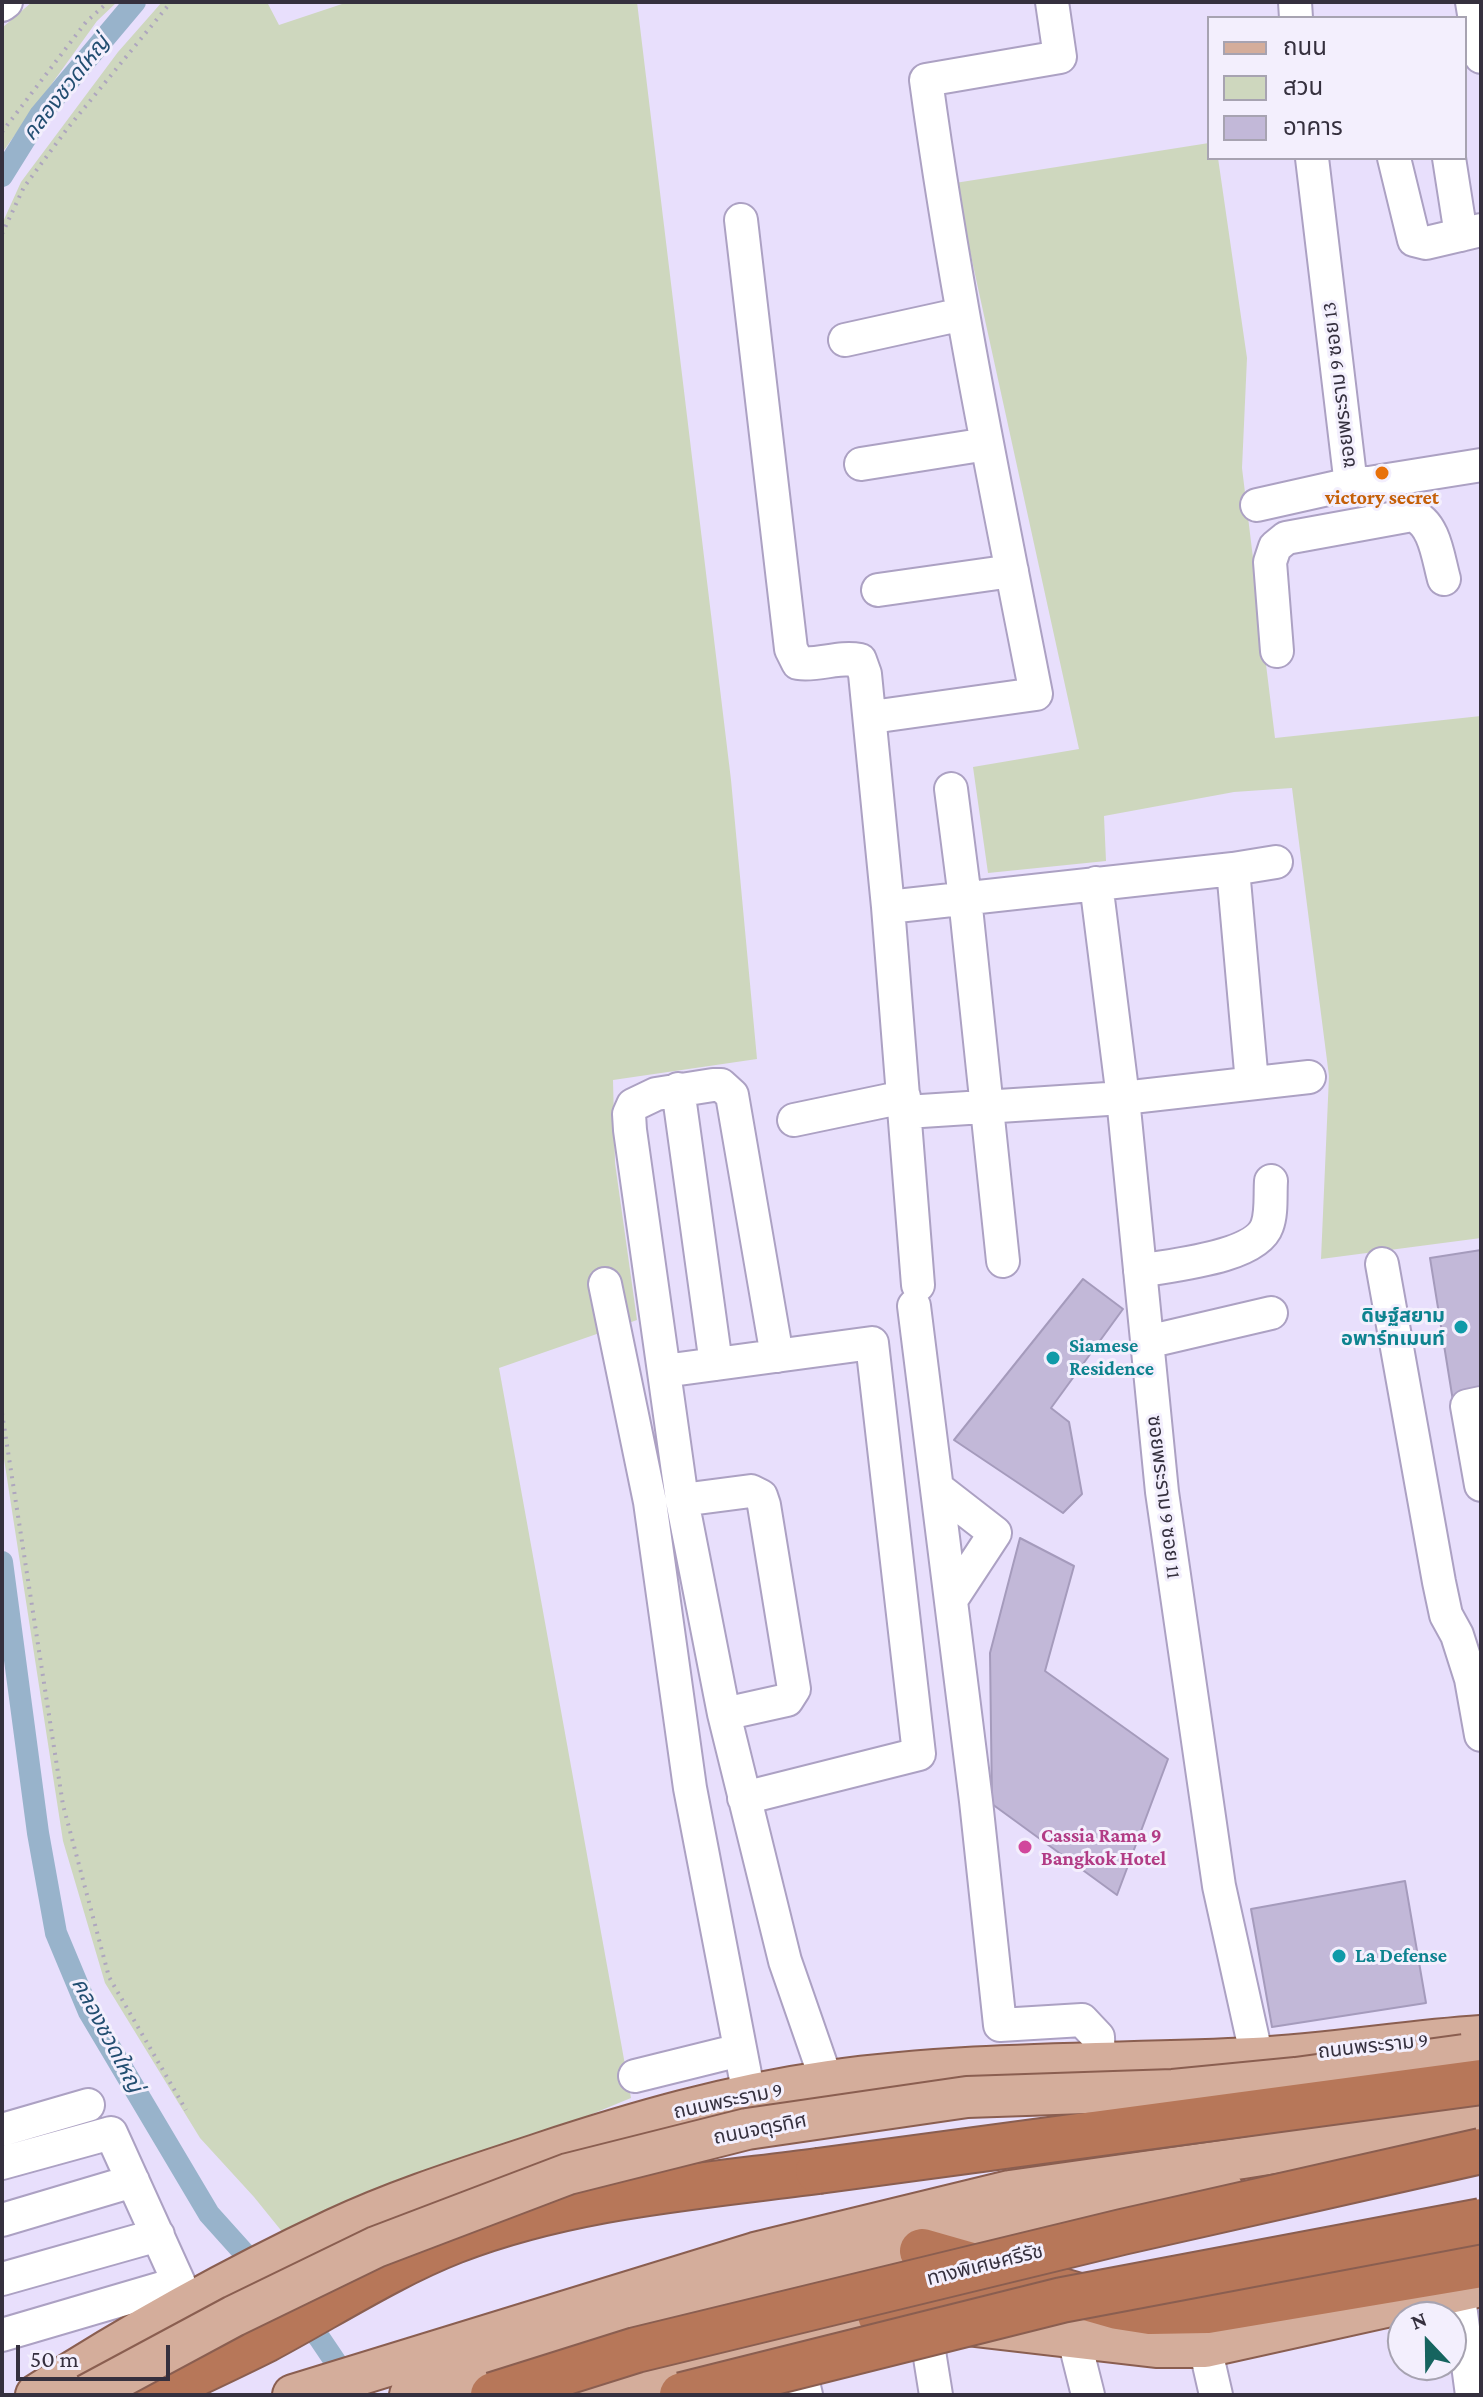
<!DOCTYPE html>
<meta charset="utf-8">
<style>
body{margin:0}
#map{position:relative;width:1483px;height:2397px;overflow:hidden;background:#e8dffc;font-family:"Crimson Pro","Noto Sans Thai",serif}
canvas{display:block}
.frame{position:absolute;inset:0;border:4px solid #35303e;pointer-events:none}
.legend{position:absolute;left:1207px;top:16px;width:260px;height:144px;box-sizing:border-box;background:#f3effd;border:2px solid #a7a3b1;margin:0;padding:10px 14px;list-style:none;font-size:24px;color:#35303e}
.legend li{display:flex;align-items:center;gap:16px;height:40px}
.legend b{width:40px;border:2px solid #a7a3b1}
.north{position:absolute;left:1387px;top:2301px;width:80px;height:80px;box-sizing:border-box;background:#f3effd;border:2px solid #a7a3b1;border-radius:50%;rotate:338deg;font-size:22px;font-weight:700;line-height:32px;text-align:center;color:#35303e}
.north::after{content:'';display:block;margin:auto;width:28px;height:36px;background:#16645f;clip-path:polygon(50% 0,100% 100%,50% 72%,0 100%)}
.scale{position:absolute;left:16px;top:2345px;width:154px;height:36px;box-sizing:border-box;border:4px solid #35303e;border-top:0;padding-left:10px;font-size:24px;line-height:28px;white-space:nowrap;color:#35303e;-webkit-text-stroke:6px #f3effd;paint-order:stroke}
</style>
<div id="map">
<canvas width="1483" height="2397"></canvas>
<div class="frame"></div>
<ul class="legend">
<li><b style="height:10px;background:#d4ad9b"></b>ถนน</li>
<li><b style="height:22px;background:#ced7be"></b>สวน</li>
<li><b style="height:22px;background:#c2b8d8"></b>อาคาร</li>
</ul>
<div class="north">N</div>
<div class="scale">50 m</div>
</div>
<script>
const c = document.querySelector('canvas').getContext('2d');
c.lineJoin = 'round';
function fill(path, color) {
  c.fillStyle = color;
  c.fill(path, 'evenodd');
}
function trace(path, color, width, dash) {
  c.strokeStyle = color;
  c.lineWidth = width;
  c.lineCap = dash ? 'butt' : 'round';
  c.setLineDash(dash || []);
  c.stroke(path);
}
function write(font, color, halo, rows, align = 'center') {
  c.font = font + ' "Crimson Pro","Noto Sans Thai",serif';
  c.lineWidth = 6;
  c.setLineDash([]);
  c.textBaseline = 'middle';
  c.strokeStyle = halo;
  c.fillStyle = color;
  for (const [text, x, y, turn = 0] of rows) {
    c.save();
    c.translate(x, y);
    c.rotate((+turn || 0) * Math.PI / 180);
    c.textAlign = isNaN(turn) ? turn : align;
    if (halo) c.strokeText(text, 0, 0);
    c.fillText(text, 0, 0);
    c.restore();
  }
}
fill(new Path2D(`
 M32 2H117L97 21 2 153V28Z
 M162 2H267L279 25 348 2H637L731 780 757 1059 613 1080 615 1163 637 1320 499 1368 631 2098 288 2239 254 2197 200 2138 105 1983 63 1841 2 1446V224L21 182 118 52Z
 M1209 143V158H1218L1247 358 1242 468 1275 738 1481 716V1238L1321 1259 1329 1076 1292 788 1234 792 1104 816 1106 861 988 873 973 767 1079 749 955 183Z`), '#ced7be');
trace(new Path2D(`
 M2 176 40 115 135 2
 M2 1562 38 1833 56 1933 89 2012 209 2214 262 2273
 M298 2313 320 2339 351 2385`), '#98b3cb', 22);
const building = new Path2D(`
 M1481 1250V1397L1453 1401 1430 1258Z
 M1083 1279 1123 1309 1051 1408 1069 1422 1082 1494 1063 1513 954 1440Z
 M1020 1538 1074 1566 1045 1671 1168 1759 1117 1895 992 1804 990 1653Z
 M1405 1881 1426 2003 1272 2027 1251 1909Z`);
fill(building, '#c2b8d8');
trace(building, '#a59bbc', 2);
const minor = new Path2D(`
 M1295 2 1296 18
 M1472 2 1481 57
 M2 5 6 2
 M1312 158 1350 477 1355 483H1369L1481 465
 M1394 158 1414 240 1426 243 1481 230
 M1449 158 1461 235
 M741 220 791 649 798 663C819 666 838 656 860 660L865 674 888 907 918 1285
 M845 340 963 314
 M861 464 987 444
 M1257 505 1355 483
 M878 590 1012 571
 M1277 651 1270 562 1275 547 1286 538 1412 515C1435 523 1438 558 1444 579
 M886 715 1036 694C996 490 954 286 926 80L1060 57 1052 2
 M951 789 965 898 1003 1261
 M1096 883 1123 1098 1162 1492 1219 1886 1257 2058
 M888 907 1233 869
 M1252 1083 1233 869 1276 862
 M678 1089 716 1364
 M906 1112 1123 1098 1309 1077
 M794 1120 904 1097
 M1382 1264 1439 1582 1446 1615 1457 1635 1471 1679 1481 1735
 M1140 1271C1170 1265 1256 1258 1267 1226 1272 1213 1270 1195 1271 1181
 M605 1284 650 1502 690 1788 749 2095
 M914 1306 976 1801 1000 2025 1082 2020 1098 2037 1099 2062
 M1147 1342 1271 1313
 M777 1356 732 1095 721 1085H713L656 1094 633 1105 629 1114 630 1130 682 1500 724 1714 785 1961 827 2082
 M664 1371 872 1343 919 1754 744 1798
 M1481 1403 1467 1406 1481 1485
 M937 1488 995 1533 951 1600
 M682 1500 751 1491 761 1496 764 1505 794 1689 787 1700 724 1714
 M635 2076 740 2050
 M2 2130 88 2105
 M2 2163 111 2133 179 2283 2 2335
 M2 2220 133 2181
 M2 2279 158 2235
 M1458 2290 1472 2395
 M924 2320 936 2395
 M1074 2339 1088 2395
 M794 2345 806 2395
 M1205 2347 1216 2395`);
const major = new Path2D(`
 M36 2395C132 2333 231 2278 335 2229 401 2198 473 2176 542 2153 636 2122 730 2095 829 2081 970 2061 1112 2065 1254 2058 1330 2054 1405 2041 1481 2036
 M293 2395 755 2253 1010 2191 1243 2158 1481 2120
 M410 2395 788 2281 1117 2208 1223 2190
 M589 2395 880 2315 1156 2347H1205L1481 2286`);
const highway = new Path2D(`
 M922 2251 1118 2307 1150 2312 1207 2311 1481 2265
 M880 2315 1028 2284
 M150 2395C188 2377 227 2359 265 2340 327 2307 390 2266 454 2241 570 2196 696 2187 818 2171`);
trace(minor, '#aca1c3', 36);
trace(major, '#8a5e50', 44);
trace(highway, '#8a5e50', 48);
trace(new Path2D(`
 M2 132 86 22 108 2
 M2 234 24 187 67 129 171 2
 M2 1413 63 1805 109 1977 186 2110`), '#aea6be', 4, [2, 6]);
trace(minor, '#fff', 32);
trace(major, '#d4ad9b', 40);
trace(highway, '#b77759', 44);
const majorBridge = new Path2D(`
 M87 2395 234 2316 376 2247 568 2174 747 2129 967 2097 1173 2090 1296 2078 1464 2055`);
const highwayBridge = new Path2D(`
 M818 2171 1481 2082
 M493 2395 636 2350 1122 2232 1481 2151
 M682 2395 1062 2300 1481 2221`);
trace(majorBridge, '#8a5e50', 44, []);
trace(highwayBridge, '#8a5e50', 48, []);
trace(majorBridge, '#d4ad9b', 40);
trace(highwayBridge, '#b77759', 44);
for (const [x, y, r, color] of [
 [1382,473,8,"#e8710a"],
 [1461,1327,8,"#0f9aa8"],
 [1053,1358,8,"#0f9aa8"],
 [1025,1847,8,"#d1479c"],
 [1339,1956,8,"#0f9aa8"]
]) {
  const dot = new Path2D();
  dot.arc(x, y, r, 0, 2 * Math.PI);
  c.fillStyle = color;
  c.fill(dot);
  trace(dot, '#f3effd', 3);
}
write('20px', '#35303e', '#f3effd', [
 ["ซอยพระราม 9 ซอย 13",1339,385,-97],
 ["ซอยพระราม 9 ซอย 11",1164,1497,83],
 ["ถนนพระราม 9",1373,2046,-6],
 ["ถนนพระราม 9",728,2101,-12],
 ["ถนนจตุรทิศ",760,2129,-11],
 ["ทางพิเศษศรีรัช",985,2265,-14]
]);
write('bold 20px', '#c56008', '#f3effd', [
 ["victory secret",1382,498]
]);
write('bold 20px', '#0d838f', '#f3effd', [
 ["ดิษฐ์สยาม",1445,1316,"right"],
 ["อพาร์ทเมนท์",1445,1339,"right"],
 ["Siamese",1069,1346],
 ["Residence",1069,1369],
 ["La Defense",1355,1956]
], 'left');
write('bold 20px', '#b23c85', '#f3effd', [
 ["Cassia Rama 9",1041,1836],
 ["Bangkok Hotel",1041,1859]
], 'left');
write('italic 22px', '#224e71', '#f3effd', [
 ["คลองชวดใหญ่",66,88,-52],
 ["คลองชวดใหญ่",107,2035,62]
]);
</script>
